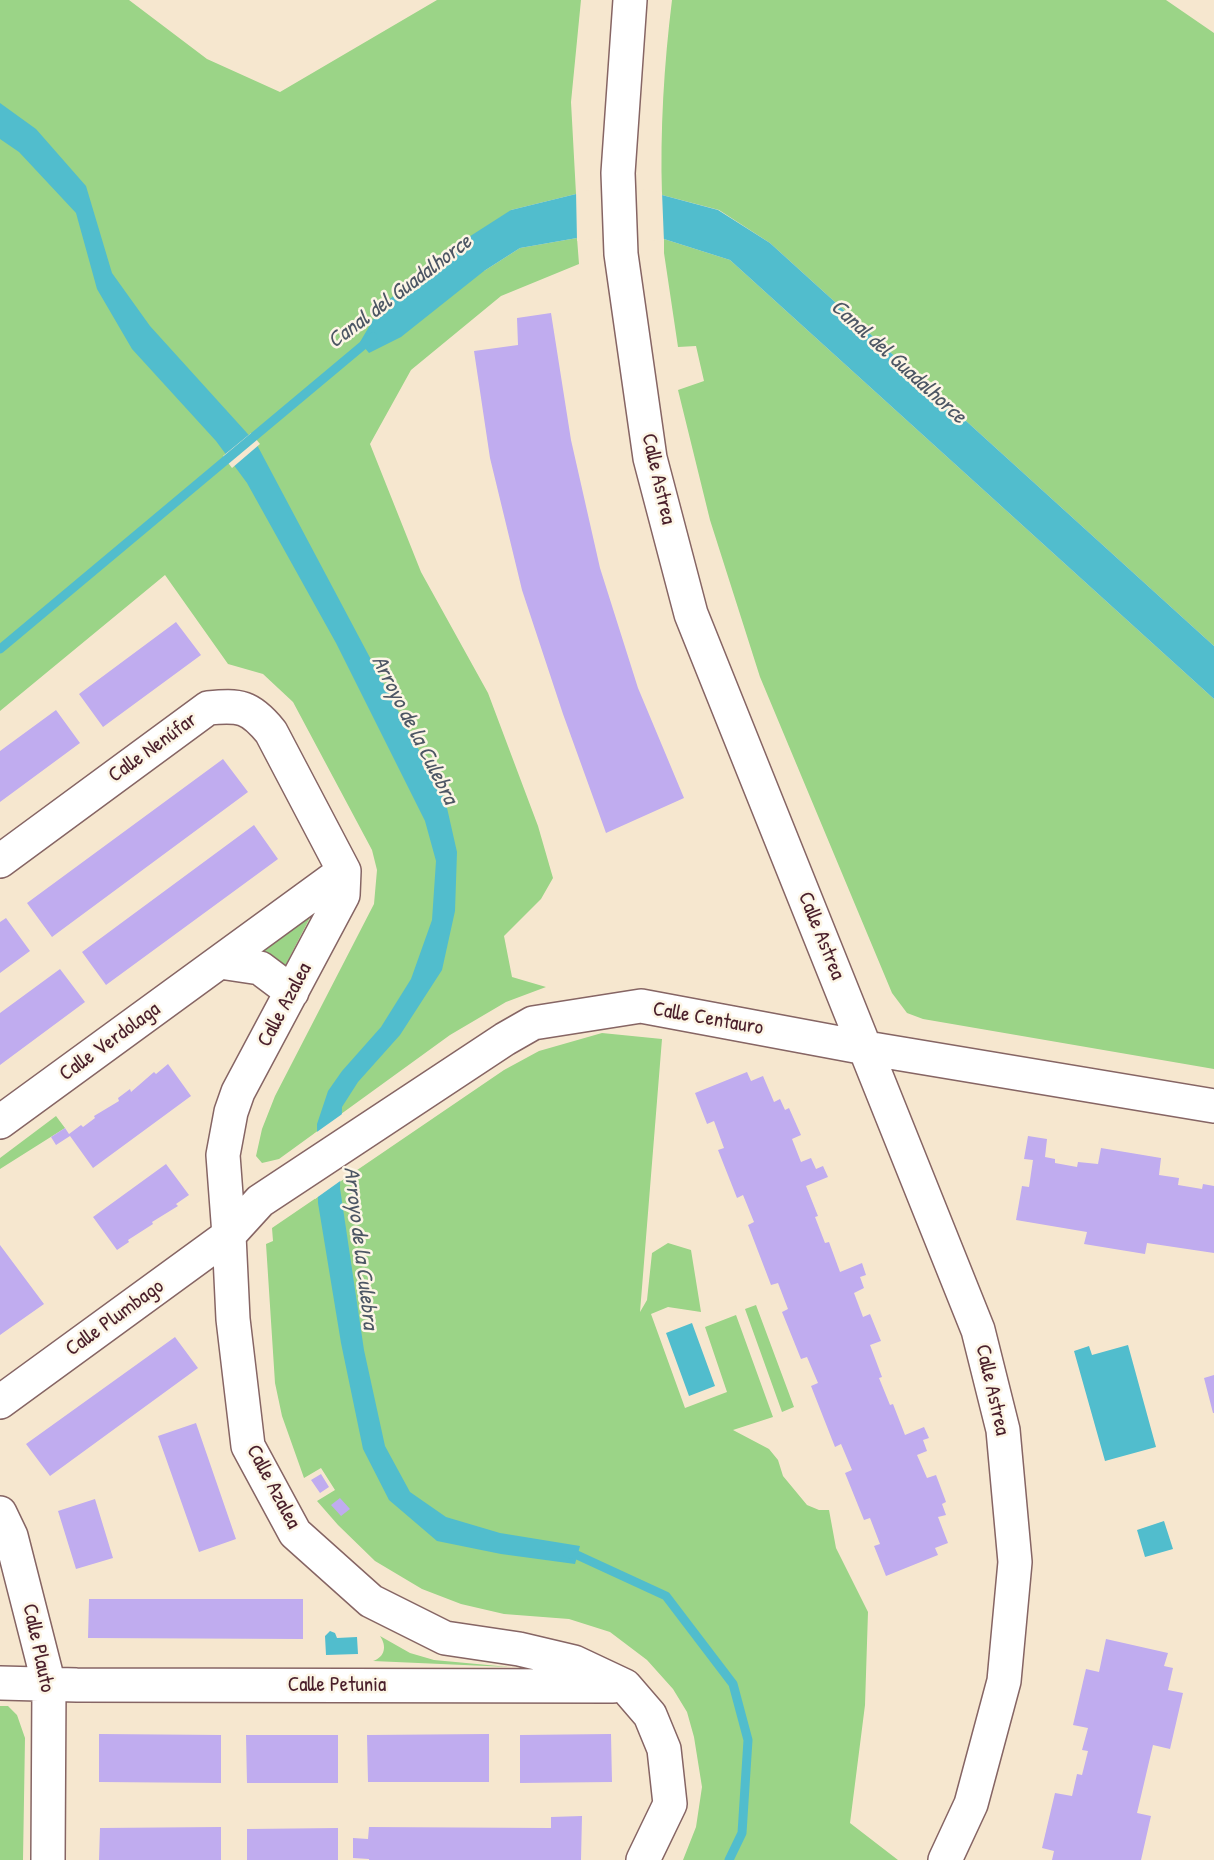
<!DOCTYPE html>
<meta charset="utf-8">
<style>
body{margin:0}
canvas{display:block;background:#f6e7cf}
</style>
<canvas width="1214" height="1860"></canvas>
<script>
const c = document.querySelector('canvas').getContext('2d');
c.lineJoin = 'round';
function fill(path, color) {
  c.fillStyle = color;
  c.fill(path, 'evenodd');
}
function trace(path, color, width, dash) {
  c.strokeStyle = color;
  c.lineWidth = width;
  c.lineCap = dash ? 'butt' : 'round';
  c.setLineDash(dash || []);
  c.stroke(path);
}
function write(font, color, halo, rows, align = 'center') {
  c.font = font + ' "Patrick Hand",sans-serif';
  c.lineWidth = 5;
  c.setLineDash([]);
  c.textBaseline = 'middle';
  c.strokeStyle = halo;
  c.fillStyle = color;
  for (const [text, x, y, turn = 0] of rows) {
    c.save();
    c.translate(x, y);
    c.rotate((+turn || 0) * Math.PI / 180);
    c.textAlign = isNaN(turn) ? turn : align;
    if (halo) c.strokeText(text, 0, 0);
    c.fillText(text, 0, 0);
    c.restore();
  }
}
fill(new Path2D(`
 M0 0H129L207 59 280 92 437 0H581L571 102 576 194 511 210 484 271 520 248 577 238 579 264 501 296 411 370 370 444 421 572 488 693 538 826 553 878 541 899 504 936 512 977 546 987 506 1002 450 1035 279 1159 262 1163 256 1156 262 1129 275 1096 374 904 377 870 372 850 293 702 263 674 228 664 165 575 0 711Z
 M672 0H1166L1214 33V646L770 243 719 210 662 195C660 131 664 64 672 0Z
 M664 239 730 260 1214 699V1069L923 1019 907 1013 892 993 760 677 710 520 678 390 704 381 696 346 678 347 664 253Z
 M317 904 284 968 245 955Z
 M602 1033 662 1039 640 1312 647 1300 652 1253 668 1243 691 1250 701 1312 668 1307 651 1314 685 1408 727 1392 705 1327 736 1315 773 1417 733 1430 769 1449 778 1460 783 1476 807 1505 819 1510H829L836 1548 868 1612 865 1705 850 1823 898 1860H683L696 1827 702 1787 694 1737 687 1712 673 1689 647 1660 610 1632 569 1619 504 1614 461 1604 422 1589 375 1561 338 1525 317 1501 335 1490 321 1468 304 1478 282 1416 275 1383 266 1244 273 1241 272 1228 504 1070 539 1051Z
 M56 1116 65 1128 0 1169V1158Z
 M756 1305 794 1407 782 1412 745 1309Z
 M380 1636 410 1653 434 1660 509 1667 373 1661C385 1657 387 1646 380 1636Z
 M0 1706H8L17 1715 25 1738 23 1860H0Z`), '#9bd487');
fill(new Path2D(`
 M0 103 36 129 86 186 112 273 150 326 256 443 445 799 457 852 455 911 442 970 400 1035 358 1082 342 1107 340 1188 364 1350 385 1446 410 1492 446 1517 500 1533 580 1546 575 1564 501 1554 437 1541 389 1500 363 1449 341 1343 318 1203 317 1124 328 1091 342 1071 381 1027 411 979 432 920 436 861 425 821 336 643 247 483 216 441 132 349 97 289 76 213 19 152 0 139Z
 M628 190 662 195 718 210 770 243 1214 646V699L730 260 664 239 620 234 577 238 520 248 484 271 401 337 369 353 360 342 381 306 461 242 511 210 576 194Z
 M692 1323 715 1386 689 1396 666 1333Z
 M1128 1345 1156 1447 1105 1461 1074 1351 1089 1346 1092 1355Z
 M1164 1521 1173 1549 1145 1557 1137 1530Z
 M330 1631 335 1633 337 1638 357 1637 358 1654 326 1655 325 1636Z`), '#51bdcd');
fill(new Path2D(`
 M628 187 662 192 664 242 620 237 577 241 576 191Z
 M251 433 260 444 232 468 223 456Z
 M345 1112 343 1179 315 1199 314 1134Z`), '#f6e7cf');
trace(new Path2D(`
 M0 649 373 337
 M567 1553 577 1555 666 1596 733 1684 748 1740 742 1833 729 1860`), '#51bdcd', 9);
fill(new Path2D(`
 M551 313 571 440 600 568 638 688 684 798 606 833 563 714 522 590 490 458 474 351 518 345 517 318Z
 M176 622 201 655 103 727 79 694Z
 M56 710 80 743 0 802V751Z
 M223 759 248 792 52 937 27 903Z
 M254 825 278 859 106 985 82 952Z
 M6 918 30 951 0 973V922Z
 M60 969 85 1002 0 1065V1013Z
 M168 1064 191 1096 93 1168 70 1136 56 1145 51 1137 65 1128 69 1134 81 1125 83 1127 95 1118 94 1116 119 1101 118 1098 130 1089 131 1092 154 1072 156 1074Z
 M747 1072 751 1081 763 1076 774 1102 780 1099 785 1110 789 1108 801 1135 792 1139 801 1162 811 1158 816 1169 823 1166 828 1177 806 1186 818 1216 815 1217 825 1243 829 1242 840 1272 862 1263 866 1275 860 1277 864 1288 854 1293 863 1317 870 1314 881 1341 870 1345 882 1377 879 1378 890 1405 893 1404 905 1435 924 1427 929 1438 923 1440 927 1451 917 1455 927 1478 936 1475 945 1499 946 1502 942 1504 946 1515 938 1517 948 1543 935 1548 938 1555 886 1576 874 1546 880 1544 870 1518 864 1520 845 1473 852 1470 841 1444 835 1447 811 1386 818 1383 807 1357 801 1359 782 1312 788 1309 778 1283 771 1285 748 1225 754 1222 743 1195 737 1198 718 1150 724 1148 714 1121 707 1124 695 1093Z
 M1028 1136 1047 1139 1045 1157 1055 1159V1163L1077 1167 1078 1162 1098 1164 1101 1148 1161 1158 1159 1175 1179 1178 1178 1185 1202 1189 1203 1184 1214 1186V1253L1147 1243 1145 1254 1084 1244 1087 1232 1016 1220 1022 1186 1029 1187 1033 1160 1024 1159Z
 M166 1164 189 1195 176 1204 178 1206 152 1222 153 1224 128 1240 129 1242 117 1250 93 1217Z
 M0 1245 44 1304 0 1335Z
 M175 1337 198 1368 50 1476 26 1444Z
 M1214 1375V1413H1213L1204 1378Z
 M196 1423 236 1539 199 1552 158 1436Z
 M321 1474 329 1487 320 1493 311 1480Z
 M340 1498 350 1509 341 1516 331 1505Z
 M95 1499 113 1558 76 1569 58 1511Z
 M89 1599H303V1639L88 1638Z
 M1106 1639 1168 1653 1164 1666 1173 1668 1168 1690 1183 1693 1170 1749 1153 1745 1137 1813 1151 1816 1141 1860H1052L1054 1851 1042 1848 1055 1793 1072 1796 1077 1774 1082 1775 1088 1751 1082 1750 1088 1728 1073 1725 1086 1669 1099 1672Z
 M99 1734 221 1735V1783L99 1782Z
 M489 1734V1782H368L367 1735Z
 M611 1734 612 1782 520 1783V1735Z
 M246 1735H338V1783H247Z
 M582 1816 581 1860H369V1859L353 1858V1838L368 1839 369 1827 551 1828V1817Z
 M221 1827V1860H99L100 1828Z
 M338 1828V1860H247V1829Z`), '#c0acef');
const minor = new Path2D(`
 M630 0 618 173 621 254 650 458 691 614 978 1330 1003 1430 1015 1562 1004 1681 971 1804 945 1860
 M0 861 208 708C240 705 250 706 271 732L344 871 343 895 238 1092 231 1112 223 1155 229 1235 233 1319 248 1446 295 1533 371 1601 445 1638 519 1649 574 1662 625 1686 650 1715 664 1749 670 1804 643 1860
 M220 962 260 968 292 992
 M0 1122 344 871
 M0 1402 229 1235 260 1201 505 1039 533 1023 641 1006 866 1048 1214 1106
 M0 1513 11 1536 49 1685 48 1860
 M0 1683 77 1685 613 1686`);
trace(minor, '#866564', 36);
trace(minor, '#fff', 33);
write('21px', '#4a1f2b', '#fcf5e5', [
 ["Calle Astrea",658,479,77],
 ["Calle Nenúfar",153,748,-36],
 ["Calle Astrea",821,936,68],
 ["Calle Azalea",285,1005,-62],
 ["Calle Centauro",708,1019,10],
 ["Calle Verdolaga",110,1042,-36],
 ["Calle Plumbago",115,1318,-36],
 ["Calle Astrea",992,1390,77],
 ["Calle Azalea",273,1487,62],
 ["Calle Plauto",38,1648,78],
 ["Calle Petunia",337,1685]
]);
write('italic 22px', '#4c5664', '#fcf5e5', [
 ["Canal del Guadalhorce",400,292,-37],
 ["Canal del Guadalhorce",898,362,42],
 ["Arroyo de la Culebra",414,730,63],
 ["Arroyo de la Culebra",360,1248,83]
]);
</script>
